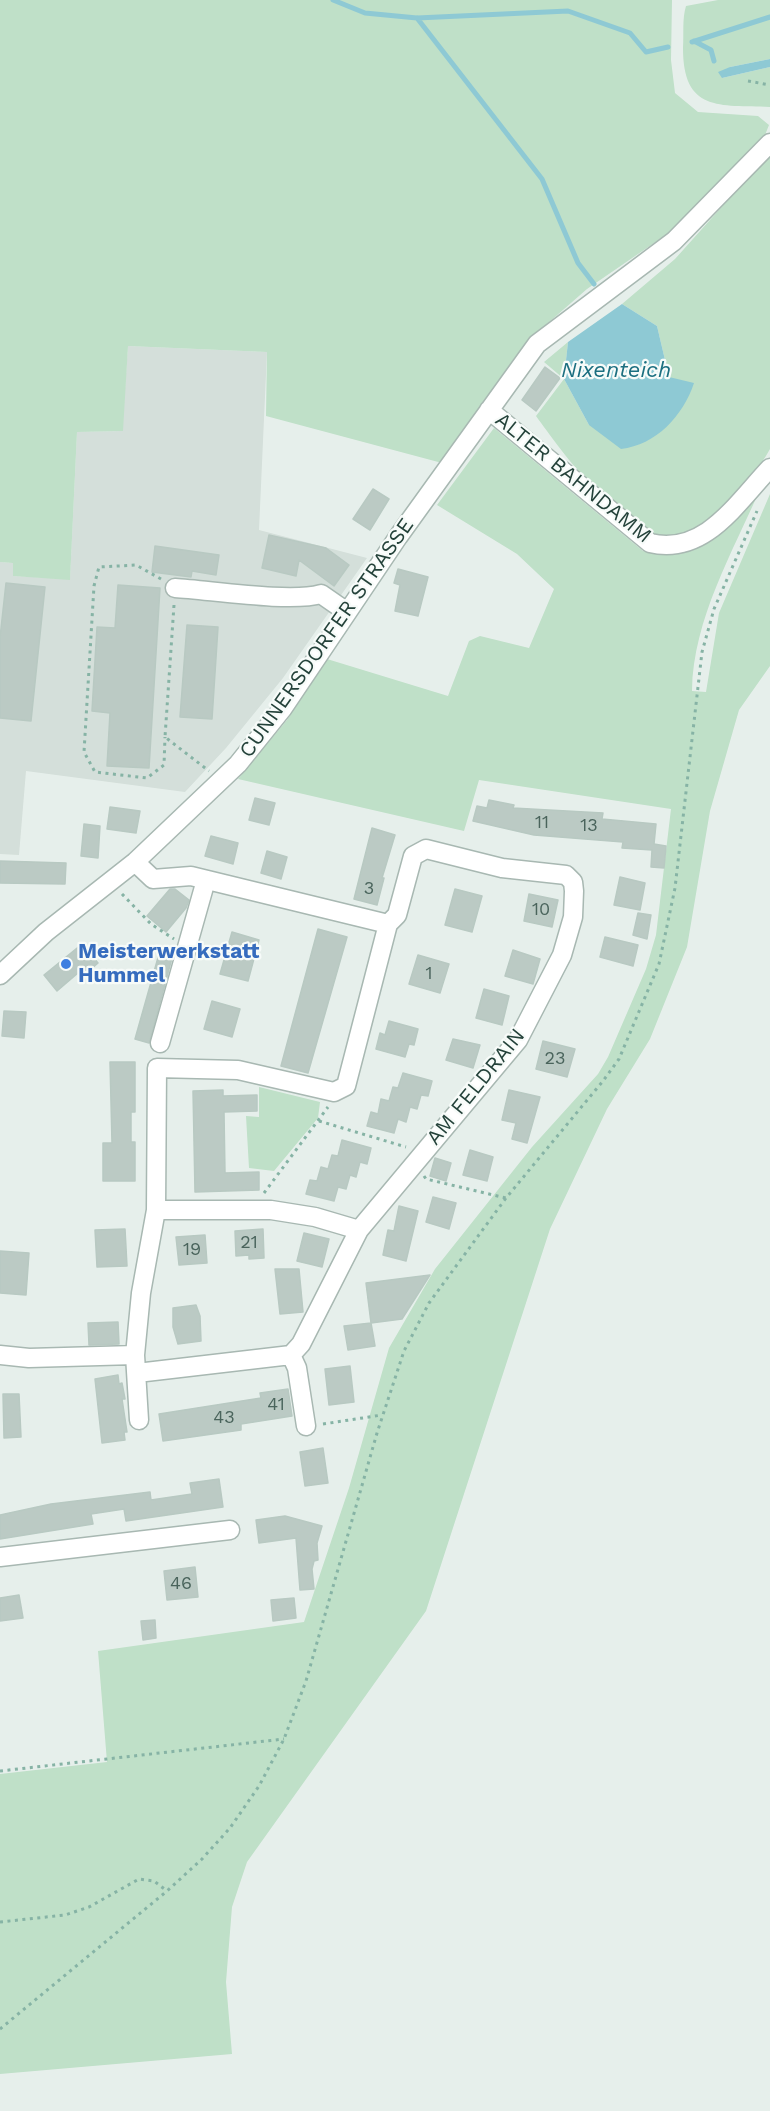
<!DOCTYPE html>
<style>
body{margin:0}
canvas{display:block;background:#e6efeb}
</style>
<canvas width="770" height="2111"></canvas>
<script>
const c = document.querySelector('canvas').getContext('2d');
c.lineJoin = 'round';
function fill(path, color) {
  c.fillStyle = color;
  c.fill(path, 'evenodd');
}
function trace(path, color, width, dash) {
  c.strokeStyle = color;
  c.lineWidth = width;
  c.lineCap = dash ? 'butt' : 'round';
  c.setLineDash(dash || []);
  c.stroke(path);
}
function write(font, color, halo, rows, align = 'center') {
  c.font = font + ' "Work Sans",sans-serif';
  c.lineWidth = 4.5;
  c.setLineDash([]);
  c.textBaseline = 'middle';
  c.strokeStyle = halo;
  c.fillStyle = color;
  for (const [text, x, y, turn = 0] of rows) {
    c.save();
    c.translate(x, y);
    c.rotate((+turn || 0) * Math.PI / 180);
    c.textAlign = isNaN(turn) ? turn : align;
    if (halo) c.strokeText(text, 0, 0);
    c.fillText(text, 0, 0);
    c.restore();
  }
}
fill(new Path2D(`
 M128 346 267 352 259 530 367 558 283 678 226 748 185 792 26 771 19 855 0 854V562L14 563 13 576 70 579 77 432 122 431Z`), '#d4dfda');
fill(new Path2D(`
 M0 0H672L671 60 675 93 698 112 758 116 769 125 765 135 673 230 587 289 532 337 515 357 442 463 266 416 267 352 128 346 123 431 77 432 70 580 13 576V563L0 562Z
 M718 0H770V59L730 67 722 78 770 67V107C719 105 683 112 683 48 684 33 682 19 686 6Z
 M770 153V449C759 470 743 485 727 502 715 516 704 531 685 536 632 551 563 453 536 416L564 379 544 362 568 342 564 379 589 425 669 377 657 326 622 304 675 259Z
 M494 428 643 551C701 564 726 526 761 487 733 552 693 619 692 691L706 692 719 613 770 494V666L739 710 710 811 687 947 650 1039 607 1109 550 1229 426 1611 247 1862 232 1907 226 1982 232 2054 0 2074V1774L107 1762 98 1651 304 1622 349 1488 389 1348 435 1269 532 1147 598 1074 608 1057 646 969 656 935 671 809 479 780 464 831 238 779 287 720 327 659 448 696 469 641 480 636 529 648 554 589 517 554 437 505Z
 M259 1087 320 1102 318 1118 274 1171 249 1168 246 1116 259 1117Z`), '#bfe0c8');
fill(new Path2D(`
 M770 59V67L722 78 718 72 730 67Z
 M622 304 657 326 669 377 694 383C683 416 656 445 621 449L589 425 564 379 568 342Z`), '#8ec9d4');
trace(new Path2D(`
 M333 0 365 13 417 18 568 11 630 33 646 52 668 47
 M417 18 542 179 578 263 594 284
 M694 41 711 50 714 61
 M692 42 770 17`), '#8ec9d4', 5);
const building = new Path2D(`
 M545 367 560 378 536 411 522 400Z
 M373 489 389 499 370 530 353 519Z
 M269 535 326 548 349 565 334 586 299 560 296 576 262 568Z
 M155 546 219 555 216 575 192 571 191 577 152 572Z
 M398 569 428 577 418 616 395 611 400 585 394 583Z
 M6 583 45 587 31 721 0 718V638Z
 M118 585 160 588 149 768 107 766 110 713 92 711 97 627 115 628Z
 M187 625 218 627 212 719 180 717Z
 M255 798 275 803 269 825 249 820Z
 M489 800 514 805 513 808 603 813 602 819 656 824 654 844 666 846 664 868 651 867 652 850 622 848 623 842 534 835 473 821 477 806 487 808Z
 M110 807 140 811 136 833 107 829Z
 M84 824 100 826 98 858 81 856Z
 M372 828 395 835 382 878H384L377 905 354 899Z
 M211 836 238 843 233 864 205 856Z
 M267 851 287 857 281 879 261 873Z
 M0 861 66 863 65 884 0 883Z
 M620 877 645 883 640 910 614 905Z
 M170 889H175L189 900 186 908 166 932 147 916Z
 M455 889 482 896 472 932 445 925Z
 M529 894 558 900 552 927 524 921Z
 M638 913 651 915 647 939 633 935Z
 M318 929 347 937 308 1073 281 1066Z
 M232 932 259 940 248 981 220 974Z
 M605 937 638 945 633 966 600 957Z
 M82 944 98 963 82 977 78 973 57 991 44 975Z
 M513 950 540 959 533 984 505 976Z
 M159 954 172 958 149 1043 135 1039Z
 M418 955 449 964 440 993 409 984Z
 M484 989 509 996 502 1025 476 1018Z
 M212 1001 240 1009 232 1037 204 1029Z
 M4 1011 26 1012 24 1038 2 1036Z
 M389 1021 418 1029 414 1045 409 1044 405 1057 376 1049 380 1033 385 1035Z
 M453 1039 480 1045 473 1068 446 1060Z
 M543 1041 575 1049 567 1077 536 1069Z
 M110 1062H135V1112H131V1142H135V1181H103V1143H112Z
 M403 1073 432 1081 428 1096 421 1095 417 1109 410 1107 406 1122 398 1119 394 1133 367 1126 371 1112 378 1114 381 1099 389 1101 393 1087 398 1088Z
 M223 1090V1096L257 1095V1111L224 1112 225 1173 259 1172V1190L195 1192 193 1091Z
 M509 1090 540 1097 527 1143 512 1139 516 1123 502 1120Z
 M342 1140 371 1148 367 1164 360 1162 356 1177 350 1175 346 1189 338 1187 334 1201 306 1194 310 1180 317 1181 321 1167 328 1169 332 1155 338 1156Z
 M470 1150 493 1157 487 1181 463 1175Z
 M435 1158 451 1163 446 1181 430 1176Z
 M433 1197 456 1203 449 1229 426 1222Z
 M399 1206 418 1211 406 1261 383 1255 388 1230 394 1231Z
 M125 1229 127 1266 97 1267 95 1230Z
 M263 1229 264 1258 249 1259V1255L236 1256 235 1231Z
 M304 1233 329 1239 322 1267 297 1261Z
 M205 1235 207 1263 179 1265 176 1237Z
 M0 1251 29 1253 26 1295 0 1293Z
 M275 1269H299L303 1312 280 1314Z
 M430 1275 402 1319 371 1323 375 1346 348 1350 344 1326 371 1323 366 1283Z
 M196 1305 200 1316 201 1341 178 1344 173 1327V1308Z
 M118 1322 119 1344 89 1345 88 1323Z
 M350 1366 354 1402 329 1405 325 1369Z
 M118 1375 119 1384 122 1383 125 1399H122L127 1432H124L125 1440 102 1443 95 1379Z
 M288 1389 292 1416 241 1424V1430L163 1441 159 1414 261 1398 260 1393Z
 M3 1394H19L21 1437 4 1438Z
 M323 1448 328 1483 305 1486 300 1452Z
 M219 1479 223 1507 126 1521 124 1509 91 1514 93 1524 0 1539V1515L51 1504 150 1492 151 1500 192 1494 190 1483Z
 M285 1516 322 1526 317 1543 318 1560 314 1561 312 1569 314 1589 300 1590 296 1538 259 1543 256 1520Z
 M195 1567 198 1597 167 1600 164 1571Z
 M19 1595 23 1618 0 1621V1598Z
 M294 1598 296 1618 273 1621 271 1600Z
 M155 1620 156 1638 143 1640 141 1621Z`);
fill(building, '#bbcac4');
trace(building, '#b8c9c2', 1.5);
const minor = new Path2D(`
 M489 410 650 543C704 556 736 504 770 468
 M175 588C210 590 291 603 321 594L347 612
 M135 862 153 879 191 876 388 924 397 915 413 856 426 849 502 868 566 875 573 882 574 891 573 917 562 955 518 1040 359 1230 301 1344 291 1355 137 1373
 M0 975 46 932 135 862 238 764 283 708 398 537 537 344 674 241 770 143
 M160 1043 206 880
 M156 1210H271L315 1217 359 1230
 M0 1355 29 1358 135 1355
 M291 1355 297 1368 306 1426
 M139 1420 135 1355 141 1293 156 1210 157 1068 238 1070 334 1092 346 1086 388 924
 M0 1557 230 1530`);
trace(minor, '#a8b8b2', 21);
trace(new Path2D(`
 M748 81 770 85
 M161 579 136 565 99 567 94 586 84 752 95 772 147 778 164 765 165 737
 M174 605 165 737 209 771
 M122 894 151 924 174 939
 M319 1121 406 1147
 M424 1176 426 1179 506 1198
 M264 1193 328 1107
 M323 1424 382 1415
 M0 1771 284 1739
 M0 1922 65 1915 89 1907 139 1879 154 1881 167 1891
 M0 2029 167 1891 202 1859 230 1828 259 1786 284 1739 306 1681 377 1433 404 1351 429 1303 506 1198 603 1081 619 1059 659 964 675 888 702 652 714 609 757 511`), '#86b3a5', 3, [3, 4.5]);
trace(minor, '#fff', 18);
for (const [x, y, r, color] of [
 [66,964,6,"#3f7fe0"]
]) {
  const dot = new Path2D();
  dot.arc(x, y, r, 0, 2 * Math.PI);
  c.fillStyle = color;
  c.fill(dot);
  trace(dot, '#f7fbf9', 2);
}
write('18px', '#4a645c', null, [
 ["11",542,823],
 ["13",589,826],
 ["3",369,889],
 ["10",541,910],
 ["1",429,974],
 ["23",555,1059],
 ["21",249,1243],
 ["19",192,1250],
 ["41",276,1405],
 ["43",224,1418],
 ["46",181,1584]
]);
write('21px', '#24423a', '#f7fbf9', [
 ["ALTER BAHNDAMM",573,478,39],
 ["CUNNERSDORFER STRASSE",327,638,-55],
 ["AM FELDRAIN",476,1087,-51]
]);
write('bold 21px', '#366cbe', '#f7fbf9', [
 ["Meisterwerkstatt",78,952],
 ["Hummel",78,976]
], 'left');
write('italic 22px', '#1c6f80', '#f7fbf9', [
 ["Nixenteich",616,371]
]);
</script>
